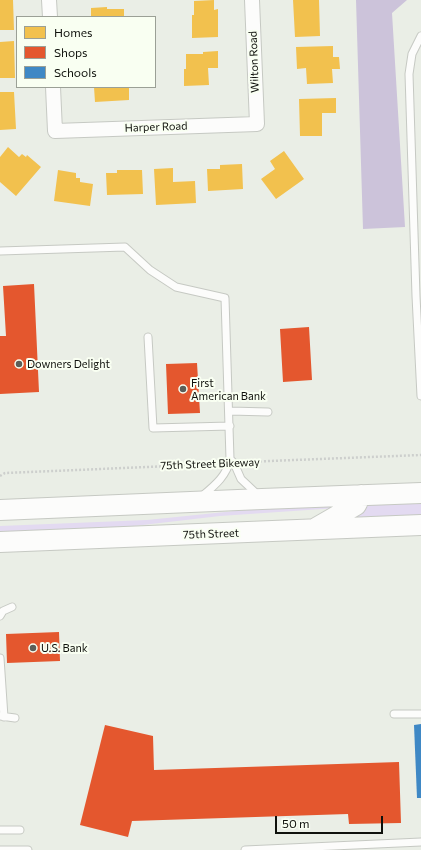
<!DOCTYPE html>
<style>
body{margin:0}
#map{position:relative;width:421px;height:850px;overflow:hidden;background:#eaeee6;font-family:Commissioner,sans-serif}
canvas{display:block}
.legend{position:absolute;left:16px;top:16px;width:140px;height:72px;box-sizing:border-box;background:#f9fff2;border:1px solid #9ba096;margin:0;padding:5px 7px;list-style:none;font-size:12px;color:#0f110c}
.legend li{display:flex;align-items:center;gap:8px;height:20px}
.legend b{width:20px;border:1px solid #9ba096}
.scale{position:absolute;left:275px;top:816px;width:108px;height:18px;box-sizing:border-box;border:2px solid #0f110c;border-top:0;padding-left:5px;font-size:12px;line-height:14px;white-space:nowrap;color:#0f110c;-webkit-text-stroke:3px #f9fff2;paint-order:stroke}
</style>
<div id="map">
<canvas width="421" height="850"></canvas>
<ul class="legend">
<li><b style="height:11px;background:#f2c14e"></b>Homes</li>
<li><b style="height:11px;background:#e4572e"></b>Shops</li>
<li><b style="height:11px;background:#3f88c5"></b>Schools</li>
</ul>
<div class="scale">50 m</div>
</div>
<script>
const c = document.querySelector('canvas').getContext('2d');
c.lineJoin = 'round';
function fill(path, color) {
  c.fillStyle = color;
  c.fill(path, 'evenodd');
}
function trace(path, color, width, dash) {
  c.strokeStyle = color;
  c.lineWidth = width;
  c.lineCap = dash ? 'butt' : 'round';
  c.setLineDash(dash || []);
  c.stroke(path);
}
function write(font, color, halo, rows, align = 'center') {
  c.font = font + ' Commissioner,sans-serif';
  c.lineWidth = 4;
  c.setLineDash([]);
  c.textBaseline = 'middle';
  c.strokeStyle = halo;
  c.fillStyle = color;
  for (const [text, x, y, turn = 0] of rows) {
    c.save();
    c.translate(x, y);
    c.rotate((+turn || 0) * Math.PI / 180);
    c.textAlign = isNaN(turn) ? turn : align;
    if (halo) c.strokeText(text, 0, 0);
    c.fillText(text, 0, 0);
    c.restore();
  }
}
fill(new Path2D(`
 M421 501V517L345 521 368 503Z
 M343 504 337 508 220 516 91 531 0 534V526L147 520 274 507Z`), '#e3daf1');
fill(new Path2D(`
 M356 0H407L392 13 405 227 363 229Z`), '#ccc3da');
fill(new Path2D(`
 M0 0H13L14 30H0Z
 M214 0V10L218 9V37L192 38V15H194V1Z
 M293 0H319L320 36 295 37Z
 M107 7V9H124V17H91V8Z
 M14 41 15 78H0V42Z
 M333 46V57H339L340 69H332L333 83 307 84 306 68 297 69 296 47Z
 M218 51V68H208L209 85 184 86V69H186V54H203V52Z
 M94 87H129V100L95 102Z
 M0 92H14L16 129 0 130Z
 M336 98V113H322V136H300L299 99Z
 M8 147 19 157 22 154 26 157 27 155 41 167 16 196 0 182V157Z
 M284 151 304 179 276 199 261 179 275 169 270 161Z
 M242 164 243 189 208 191 207 169H220V165Z
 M173 168V182L195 181 196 203 156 205 154 169Z
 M58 170 76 173V178H80V182L93 184 90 206 54 201Z
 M117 170H142L143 194 107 195 106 173H117Z`), '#f2c14e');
fill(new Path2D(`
 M34 284 39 392 0 394V336H6L3 286Z
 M309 327 312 380 283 382 280 329Z
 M197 363 200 413 168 414 166 364Z
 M59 632 60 661 7 663 6 634Z
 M105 725 153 736 154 770 399 762 401 823 349 824 348 814 132 821 128 837 80 825Z`), '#e4572e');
fill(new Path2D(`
 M421 724V798H417L414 725Z`), '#3f88c5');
const lane = new Path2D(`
 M421 36 412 54 409 74 416 296 421 396
 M0 251 125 247 150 270 176 287 225 298 230 459C227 476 214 486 201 497
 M148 337 153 428 230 426
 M230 411 268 412
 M230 459 234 463 241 479 259 496
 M0 616 3 611 12 607
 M0 658 4 717
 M394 714H421
 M0 716 15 718
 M0 830H20
 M0 850H28
 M245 850 421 842`);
const street = new Path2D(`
 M49 0 50 17
 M53 87 55 131 257 124 252 0`);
const secondary = new Path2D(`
 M0 510 262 499 421 493
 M316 528 356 505 361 495
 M0 542 421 525`);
trace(lane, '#c6c9c3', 9);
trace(street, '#c6c9c3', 16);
trace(secondary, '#c6c9c3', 22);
trace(new Path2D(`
 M244 462 421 455
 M0 476 5 473 219 464`), '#cdcfcd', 2.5, [2, 2]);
trace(lane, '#fcfcfb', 7);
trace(street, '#fcfcfb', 14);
trace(secondary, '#fcfcfb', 20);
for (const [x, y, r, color] of [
 [19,364,4,"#5c5e58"],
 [183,389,4,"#5c5e58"],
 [33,648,4,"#5c5e58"]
]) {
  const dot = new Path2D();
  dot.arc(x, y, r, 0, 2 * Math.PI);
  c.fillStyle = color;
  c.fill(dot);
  trace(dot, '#f9fff2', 1.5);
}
write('11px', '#0f110c', '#f9fff2', [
 ["Wilton Road",254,62,-92],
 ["Harper Road",156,127,-2],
 ["75th Street Bikeway",210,464,-2],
 ["75th Street",211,534,-2]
]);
write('11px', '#0f110c', '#f9fff2', [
 ["Downers Delight",27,364],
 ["First",191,383],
 ["American Bank",191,396],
 ["U.S. Bank",41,648]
], 'left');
</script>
